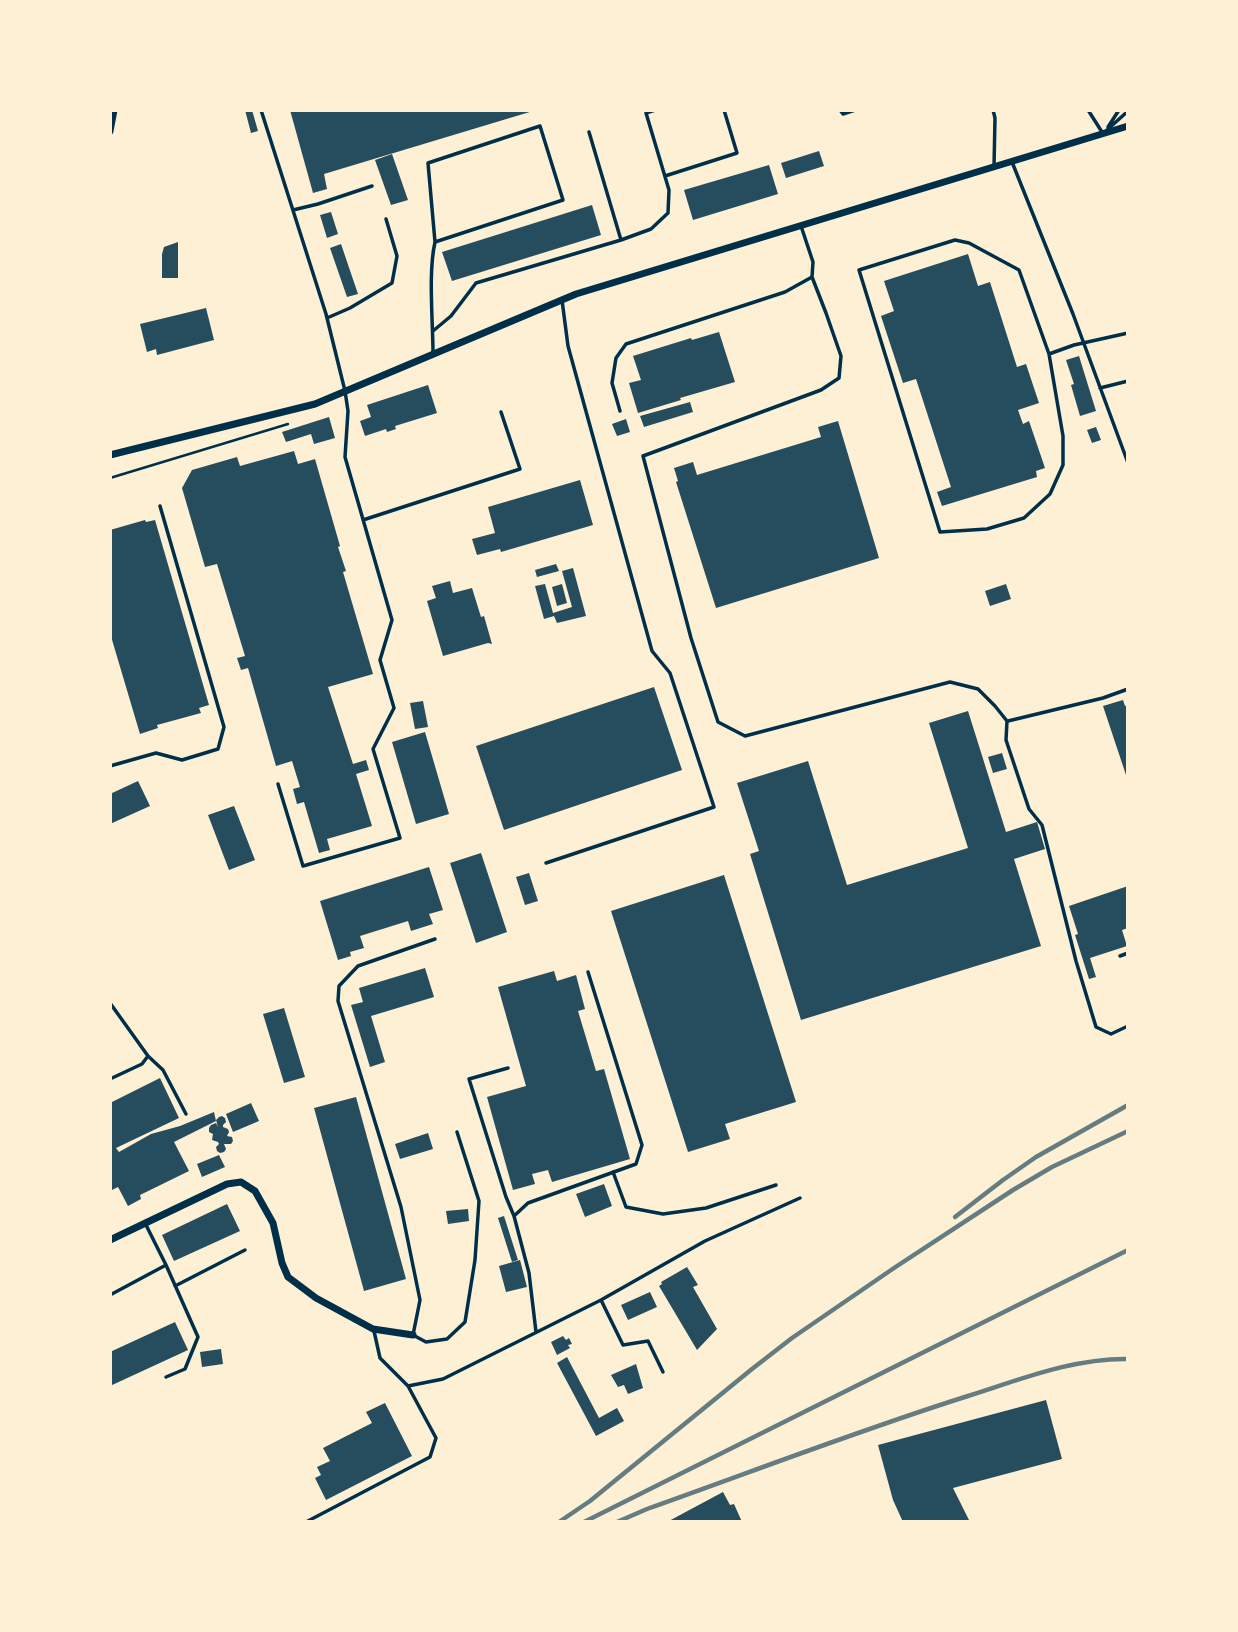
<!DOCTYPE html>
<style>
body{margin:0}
#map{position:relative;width:1238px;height:1632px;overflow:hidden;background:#fdf0d5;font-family:"Times New Roman",serif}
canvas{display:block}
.frame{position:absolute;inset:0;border:112px solid #fdf0d5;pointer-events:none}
</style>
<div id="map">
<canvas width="1238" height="1632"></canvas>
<div class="frame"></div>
</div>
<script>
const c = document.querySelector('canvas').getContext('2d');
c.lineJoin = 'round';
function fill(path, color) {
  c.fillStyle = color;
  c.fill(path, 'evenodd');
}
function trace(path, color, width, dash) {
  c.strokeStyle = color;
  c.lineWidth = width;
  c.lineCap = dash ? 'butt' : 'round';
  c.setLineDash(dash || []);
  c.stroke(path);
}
fill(new Path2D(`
 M245 110H252L258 131 251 133Z
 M290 110H533V111L324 174 327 189 313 193Z
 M819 151 824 166 786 178 781 163Z
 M392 154 408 200 391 205 375 160Z
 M769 165 778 194 693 220 684 190Z
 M592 205 601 235 452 281 442 252Z
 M331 212 338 234 327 238 320 215Z
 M178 242V278H162V254L164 247Z
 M341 244 358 294 347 297 330 248Z
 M968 254 978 286 990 282 1017 367 1026 364 1039 403 1018 410 1023 424 1029 421 1045 468 1036 471 1037 477 942 506 937 492 951 487 916 379 903 383 881 316 894 311 884 281Z
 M206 308 214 340 157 355 156 349 147 352 140 324Z
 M719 332 735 382 680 398 681 400 638 413 629 383 641 380 633 356 691 338 692 340Z
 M1079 356 1096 411 1080 416 1071 385 1074 384 1066 360Z
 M428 385 437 413 395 426 396 429 387 432 386 429 365 436 360 421 371 417 367 405Z
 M690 402 693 412 644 427 640 416Z
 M329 417 335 438 314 444 311 434 286 442 282 432Z
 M626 419 630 432 617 436 612 424Z
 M838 421 879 558 716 608 676 482 678 481 674 468 693 462 697 475 821 437 818 427Z
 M1096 427 1101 440 1092 443 1087 430Z
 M294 451 298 464 315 459 340 546 338 547 346 571 343 572 373 674 328 687 353 764 366 760 369 770 356 774 372 826 327 839 330 850 319 853 304 802 297 804 293 789 300 787 292 761 276 766 248 668 241 670 237 658 245 656 217 564 205 567 182 488 192 470 237 457 240 466Z
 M580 480 593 525 501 552 500 549 477 555 472 539 495 533 488 507Z
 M145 520 146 522 155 520 209 705 199 708 201 713 157 725 158 728 140 734 110 633V530Z
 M556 564 559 571 537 577 535 570Z
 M573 568 586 616 557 623 554 616 544 619 535 586 545 584 553 613 572 607 562 571Z
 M450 581 453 593 472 588 481 617 484 616 492 644 488 643 443 656 427 601 436 598 432 586Z
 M562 584 567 603 557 606 552 587Z
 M1006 584 1011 599 990 606 985 591Z
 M654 687 682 770 504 830 476 746Z
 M1123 700 1125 706 1128 705 1127 778 1103 706Z
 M423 701 428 727 415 729 410 703Z
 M968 711 1006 832 1037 822 1045 849 1014 859 1041 946 801 1020 750 854 759 851 737 783 808 761 847 885 968 848 929 723Z
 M425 732 449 814 416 824 392 742Z
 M1002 753 1007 769 993 773 988 757Z
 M138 781 150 806 110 824V794Z
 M234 806 255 860 229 870 208 815Z
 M481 853 507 932 476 943 450 863Z
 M429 867 443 910 429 914 433 924 411 931 408 921 360 936 364 948 350 952 351 956 338 960 320 901Z
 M529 873 538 901 525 905 516 877Z
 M724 875 796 1102 725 1124 730 1139 688 1152 611 911Z
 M1128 886V928L1122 930 1127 946 1090 958 1096 977 1089 979 1075 935 1078 934 1069 906Z
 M425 968 434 997 371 1016 385 1062 370 1067 351 1005 363 1002 359 988Z
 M554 971 557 981 576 975 585 1009 578 1011 596 1071 604 1069 630 1159 552 1182 548 1170 532 1174 535 1184 513 1190 487 1097 526 1086 498 987Z
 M284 1008 305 1077 284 1083 263 1014Z
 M160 1078 179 1118 116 1148 119 1152 151 1134 180 1126 214 1112 216 1121 174 1142 189 1171 140 1195 141 1199 128 1206 118 1187 110 1191V1103Z
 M356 1097 406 1279 364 1291 314 1108Z
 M251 1103 259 1121 233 1132 226 1114Z
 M222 1116 225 1118 226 1122 223 1125V1127L228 1129 229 1132 227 1136 232 1137 233 1141 231 1144H224L226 1149 224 1152 220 1153 217 1151 216 1147 219 1144 218 1142 212 1140 213 1134 209 1132V1128L211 1125 216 1123 218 1127 216 1120 219 1117Z
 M428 1133 433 1149 400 1159 395 1144Z
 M219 1155 225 1167 202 1177 197 1164Z
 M604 1184 612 1206 585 1217 576 1194Z
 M227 1204 240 1231 174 1261 162 1235Z
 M468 1209 469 1221 448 1224 446 1211Z
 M504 1216 518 1260 512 1262 498 1218Z
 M520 1260 527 1287 506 1292 499 1266Z
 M687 1267 698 1285 693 1287 717 1329 697 1350 659 1286 662 1284 661 1282Z
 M650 1292 657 1307 628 1320 621 1305Z
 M175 1322 188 1350 110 1386V1352Z
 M563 1336 566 1340 569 1338 572 1344 568 1345 570 1348 557 1355 551 1342Z
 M221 1349 223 1364 202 1367 200 1352Z
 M567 1357 599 1418 617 1408 624 1421 596 1436 557 1363Z
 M636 1364 643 1388 628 1394 624 1385 618 1387 611 1375Z
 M1046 1400 1062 1459 953 1488 970 1522H903L893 1500 878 1445Z
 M385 1403 412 1456 326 1500 315 1478 321 1475 317 1467 330 1461 323 1448 372 1423 366 1412Z
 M723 1492 730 1505 734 1504 742 1522H667Z`), '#264d5e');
trace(new Path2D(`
 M110 478 288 424`), '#003049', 2.5);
trace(new Path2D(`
 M261 110 326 314 345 391 348 411 345 457 392 620 380 660 394 708 373 749 400 838 303 866 278 784
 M840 110 843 114 855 110
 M993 110 995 118 994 167
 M1088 110 1102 132
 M1108 127 1119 110
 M1107 130 1128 111
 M589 132 621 240
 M1012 162 1073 314 1128 463
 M665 176 737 153 724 110
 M293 210 318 204 372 186
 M812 277 826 313 841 356 839 378 821 390 643 456 691 638 718 722 745 736 950 682 978 689 995 706 1007 721 1006 740 1029 809 1042 825 1076 961 1096 1027 1111 1034 1128 1026
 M327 318 350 308 392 283 397 256 386 219
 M433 331 451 316 476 283 621 240 651 229 668 213 669 190 646 113 655 110
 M433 354C433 321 428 273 435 242L563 200 540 126 428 163 435 242
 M1049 354 1063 436V465L1050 494 1024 518 987 529 940 532 859 270 955 240 969 243 1019 270 1049 354 1074 345 1128 333
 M1100 388 1128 381
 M620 411 612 383 616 358 626 344 785 292 812 277 813 262 801 226
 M363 520 520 469 501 412
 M1008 721 1103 698 1128 689
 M110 766 156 753 182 760 218 749 224 727 160 506
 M546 863 714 807 670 673 652 651 568 346 562 300
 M435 939 358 966 339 986 338 1001 401 1207 420 1300 413 1335 426 1342 447 1339 465 1322 475 1260 479 1201 457 1132
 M1120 956 1128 953
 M110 1003 148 1056 163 1070 186 1114
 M508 1068 469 1079 506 1197 514 1216
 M110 1079 142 1064 148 1056
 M613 1172 626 1207 663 1214 706 1208 776 1185
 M166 1265 198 1337 185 1369 166 1377
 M175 1286 245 1250
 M110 1295 166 1265 145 1223
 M601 1300 623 1345 648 1341 663 1372
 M374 1331 380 1358 408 1386 443 1379 601 1300 705 1241 800 1198
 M536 1332 529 1273 514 1216 528 1203 636 1164 642 1145 588 972
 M306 1522 430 1457 436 1438 408 1386`), '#003049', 3.5);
trace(new Path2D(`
 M110 131 114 110
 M110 455 315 404 576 294 1128 126
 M110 1240 227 1184 241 1182 255 1191 273 1223 282 1263 288 1277 316 1298 373 1329 413 1335`), '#003049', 7);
trace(new Path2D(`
 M955 1217 1003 1180 1036 1157 1128 1105
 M559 1522 590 1501 752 1369 792 1338 894 1268 1013 1190 1052 1167 1128 1131
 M584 1522 1128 1250
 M617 1522 647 1509C754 1471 860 1430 968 1396 1019 1380 1073 1358 1128 1359`), '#657d81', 4.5);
</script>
